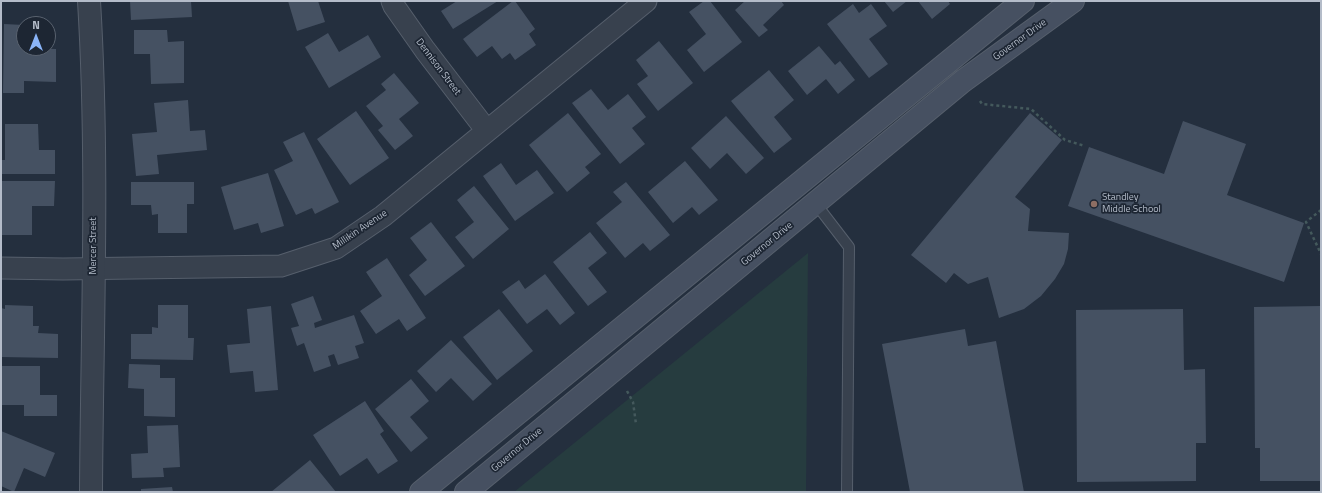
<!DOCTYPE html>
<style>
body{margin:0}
#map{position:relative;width:1322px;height:493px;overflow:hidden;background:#242f3e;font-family:"Titillium Web",sans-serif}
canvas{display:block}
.frame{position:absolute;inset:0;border:2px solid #b4bcc9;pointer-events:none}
.north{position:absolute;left:16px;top:16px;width:40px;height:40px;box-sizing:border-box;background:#1d2633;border:1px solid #59626f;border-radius:50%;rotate:0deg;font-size:11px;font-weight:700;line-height:16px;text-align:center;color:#b4bcc9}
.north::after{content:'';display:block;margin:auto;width:14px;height:18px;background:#8ab4f8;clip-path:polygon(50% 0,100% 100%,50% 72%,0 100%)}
</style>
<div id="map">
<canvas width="1322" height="493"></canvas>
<div class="frame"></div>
<div class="north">N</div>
</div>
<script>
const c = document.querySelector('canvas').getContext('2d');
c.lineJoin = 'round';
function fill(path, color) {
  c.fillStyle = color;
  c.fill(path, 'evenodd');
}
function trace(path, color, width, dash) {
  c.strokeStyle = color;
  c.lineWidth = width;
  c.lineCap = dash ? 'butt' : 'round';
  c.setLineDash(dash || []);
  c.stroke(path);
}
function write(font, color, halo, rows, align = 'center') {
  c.font = font + ' "Titillium Web",sans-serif';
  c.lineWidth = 3.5;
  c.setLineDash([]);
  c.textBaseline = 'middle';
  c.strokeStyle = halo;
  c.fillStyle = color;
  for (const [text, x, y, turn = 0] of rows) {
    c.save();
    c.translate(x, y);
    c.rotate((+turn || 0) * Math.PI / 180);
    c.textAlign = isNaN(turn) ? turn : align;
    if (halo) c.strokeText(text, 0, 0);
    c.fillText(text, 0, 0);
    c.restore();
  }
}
fill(new Path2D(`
 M808 253 806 492H514Z`), '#263c3f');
fill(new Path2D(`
 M130 1H191L192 17 131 20Z
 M288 1H318L325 22 297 31Z
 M457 1H498L453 29 441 11Z
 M513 1H515L535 29 529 34 536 45 515 60 510 53 502 59 492 46 477 57 463 39Z
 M704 1H710L742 42 704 72 687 50 706 34 689 12Z
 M745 1H781L784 5 763 25 768 30 759 37 735 10Z
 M884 1H907L893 12Z
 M918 1H948L950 4 932 19Z
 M853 4 859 13 871 4 887 26 869 39 888 64 869 78 827 24Z
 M4 24 24 25V48L56 49V82L24 81V93H3Z
 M134 30H167L168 42 184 41V83L151 84 150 54H134Z
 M328 33 339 52 368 35 381 57 329 88 305 47Z
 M659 41 693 83 658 111 637 84 648 76 636 60Z
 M819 46 835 65 840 61 855 80 838 94 826 79 807 95 788 71Z
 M769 70 794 100 774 117 792 139 774 153 731 101Z
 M394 73 419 103 399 119 413 136 395 150 378 130 383 126 366 106 386 90 381 84Z
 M591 89 608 110 628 94 646 117 632 128 645 144 620 164 572 103Z
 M188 100 190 131 205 130 207 150 157 155 159 174 136 176 132 134 157 132 154 103Z
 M356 111 389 158 350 185 317 139Z
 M568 113 601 154 585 167 590 173 567 192 529 145Z
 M1030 113 1062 140 1015 197 1030 209 1028 231 1069 233 1068 249 1064 264 1055 279 1041 296 1024 309 999 318 988 277 968 284 954 273 946 283 911 255Z
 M726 116 764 158 746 174 727 153 710 169 691 148Z
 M1183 121 1246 144 1227 195 1304 223 1284 282 1068 206 1089 147 1164 174Z
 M5 124H38L39 150H55V174H1V160H5Z
 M304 132 339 202 315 214 312 208 296 215 274 170 293 161 283 142Z
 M685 161 718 200 699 215 692 207 673 223 648 192Z
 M501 163 516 185 537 170 554 193 515 221 483 176Z
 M268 173 284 226 261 233 258 223 234 230 221 187Z
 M1 181H55L54 206H32V235H1Z
 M131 182H194V204H187V233H158V214L152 215 151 205H131Z
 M626 182 670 235 650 251 643 243 625 258 596 223 622 202 613 192Z
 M474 186 509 229 473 259 455 237 474 222 457 200Z
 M431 222 465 266 425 296 409 275 427 260 410 238Z
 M590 232 607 253 588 268 607 292 588 306 553 262Z
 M387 258 426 318 407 331 399 319 376 334 360 311 382 296 366 272Z
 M545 274 575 313 560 325 547 309 527 324 502 292 519 280 525 289Z
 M313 296 322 320 314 323 315 328 354 315 364 343 355 346 359 358 338 365 334 354 328 356 331 366 314 372 304 343 297 346 291 328 299 326 291 304Z
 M5 305 33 306V326H39L38 333 58 334V358L1 357V308L5 309Z
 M158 305H188V338H194L193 360 131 359V334H152V327L158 328Z
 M271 306 278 390 255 392 253 371 230 373 227 345 250 343 247 309Z
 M1321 306V481H1260V448H1255L1254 307Z
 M499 309 533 351 497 380 463 337Z
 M1183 309 1184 370 1205 369 1206 443H1196V481L1077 482 1076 310Z
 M965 329 968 346 996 341 1024 492H910L882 344Z
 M451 340 492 384 473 401 451 378 436 392 417 371Z
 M129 364 160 365V378H175V417L144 416V389L128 388Z
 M1 366H40V395H57V416H24V405H1Z
 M411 379 429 401 410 417 428 438 411 452 375 409Z
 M365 401 384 431 380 434 398 461 378 474 367 458 340 476 313 435Z
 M178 425 180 467 163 468 164 477 132 478 131 454 148 453 147 426Z
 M1 431 55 453 45 477 24 468 14 492 1 486Z
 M310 460 336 492H271Z
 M172 487 173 492H141V489Z`), '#455162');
const service = new Path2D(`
 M816 204 849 247 847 492`);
const minor = new Path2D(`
 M392 1 394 6 425 50 487 131
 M1 268 63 269 281 266 336 248 383 216 646 1`);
const tertiary = new Path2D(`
 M89 1C99 164 92 328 91 492`);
const secondary = new Path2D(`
 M421 492 1023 1
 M466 492 963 81 1073 1`);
trace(service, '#565f6c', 12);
trace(minor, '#565f6c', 23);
trace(tertiary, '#565f6c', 24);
trace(secondary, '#565f6c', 24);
trace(new Path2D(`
 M980 101 982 104 1031 109 1065 140 1085 146
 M1321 210 1306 222 1321 254
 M627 391 633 402 636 424`), '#44595c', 2.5, [3, 3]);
trace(service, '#38414e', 10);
trace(minor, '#38414e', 21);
trace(tertiary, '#38414e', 22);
trace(secondary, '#465061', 22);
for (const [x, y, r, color] of [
 [1094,204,4,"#8d6e63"]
]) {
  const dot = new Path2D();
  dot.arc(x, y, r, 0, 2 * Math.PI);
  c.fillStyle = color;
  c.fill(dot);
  trace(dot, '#1d2633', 1.5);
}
write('10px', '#b4bcc9', '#1d2633', [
 ["Governor Drive",1020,40,-36],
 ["Dennison Street",438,67,53],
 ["Millikin Avenue",360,230,-34],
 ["Governor Drive",767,244,-39],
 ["Mercer Street",94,246,-90],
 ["Governor Drive",517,450,-40]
]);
write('10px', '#b4bcc9', '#1d2633', [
 ["Standley",1102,198],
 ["Middle School",1102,210]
], 'left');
</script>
